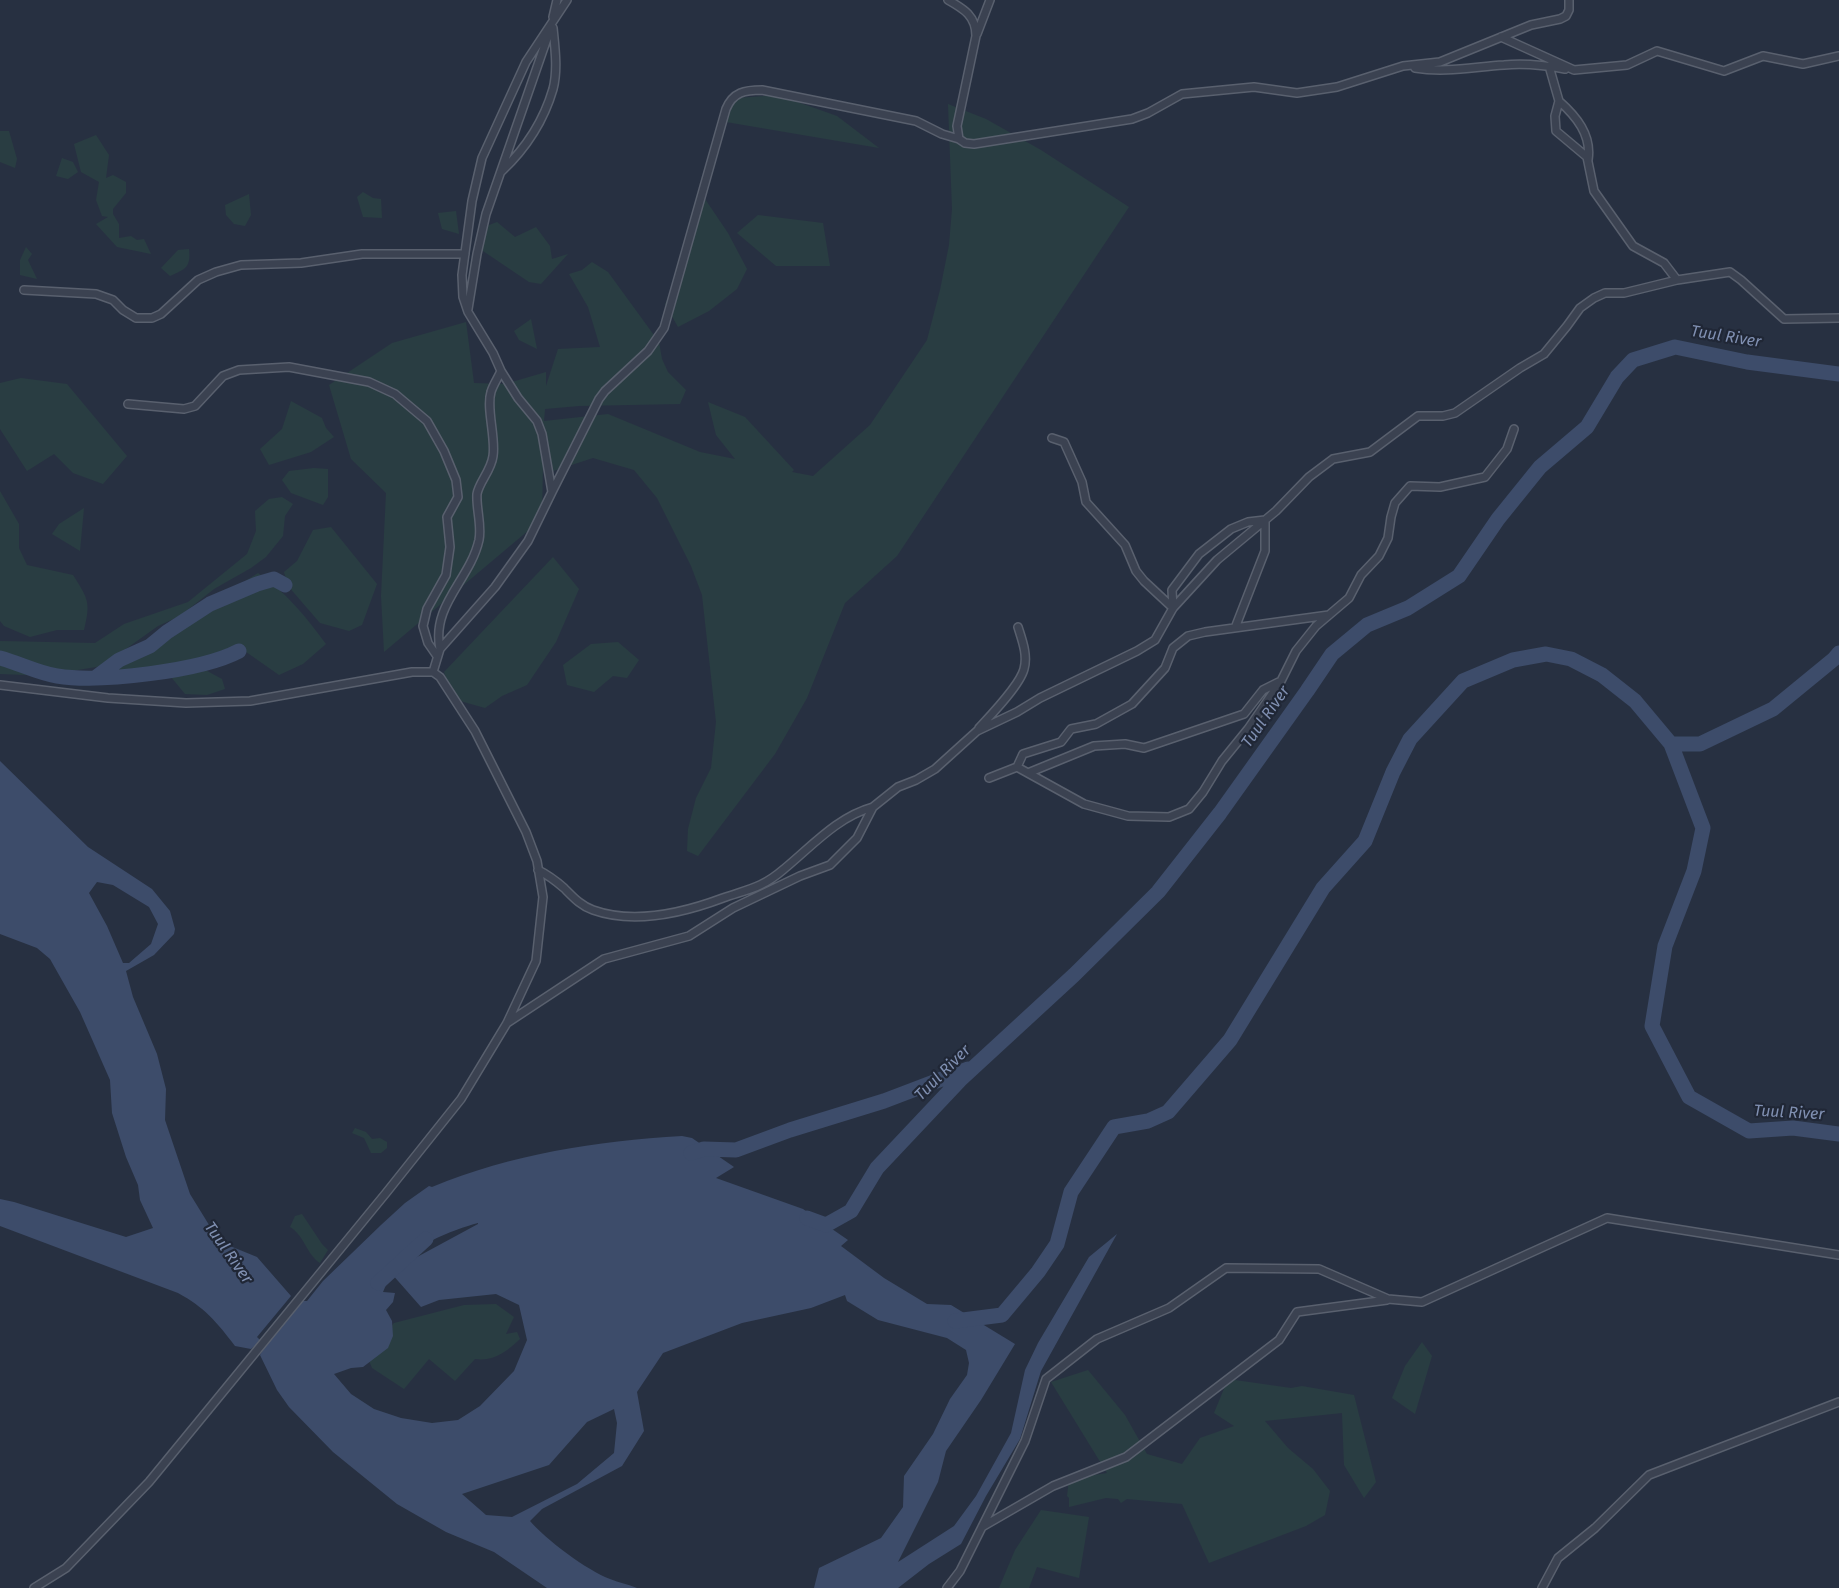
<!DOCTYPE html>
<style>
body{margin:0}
canvas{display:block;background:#273041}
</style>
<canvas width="1839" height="1588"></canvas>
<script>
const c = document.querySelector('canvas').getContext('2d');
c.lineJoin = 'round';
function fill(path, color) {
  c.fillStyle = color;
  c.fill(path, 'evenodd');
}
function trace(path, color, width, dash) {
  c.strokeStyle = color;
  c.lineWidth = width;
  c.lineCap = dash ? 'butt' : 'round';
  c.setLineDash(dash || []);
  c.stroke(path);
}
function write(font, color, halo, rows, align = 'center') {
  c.font = font + ' "Fira Sans",sans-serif';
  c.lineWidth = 4.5;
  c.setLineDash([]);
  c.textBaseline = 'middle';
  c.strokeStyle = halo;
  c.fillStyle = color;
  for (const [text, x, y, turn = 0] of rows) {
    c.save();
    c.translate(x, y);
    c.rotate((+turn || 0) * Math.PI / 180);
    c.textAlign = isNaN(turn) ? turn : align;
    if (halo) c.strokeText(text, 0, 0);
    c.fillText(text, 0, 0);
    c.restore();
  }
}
fill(new Path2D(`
 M778 95 837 116 879 148 720 121 737 98Z
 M948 104 986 119 1041 150 1129 207 897 556 845 603 807 698 775 754 698 856 687 851 688 829 696 798 711 768 716 722 702 595 691 566 657 498 634 470 593 458 544 474 543 463 542 519 384 652 381 596 386 493 351 459 329 385 392 343 466 322 474 383 505 384 546 372V386L558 349 600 347 588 307 569 274 582 270 592 262 608 272 659 342 662 359 668 372 686 390 680 404 579 406 545 409 544 421 608 414 700 452 735 459 716 435 708 402 745 417 794 470 792 472 813 476 870 425 927 340 940 290 949 245 952 209Z
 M0 131H9L17 159 15 168 0 162Z
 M96 135 109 155 106 178 113 175 126 182V193L113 209V214L119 224V238L131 236 137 240 144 239 151 254 117 247 96 224 108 217 102 216 96 200 99 182 81 172 74 144Z
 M62 158 73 162 78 172 68 179 56 176Z
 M363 192 373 198 381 199 382 218 363 217 357 197Z
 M249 194 251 215 245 226 234 224 226 215 225 205Z
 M703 196 728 233 747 269 737 289 709 311 678 327 665 304 685 264Z
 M456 211 459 234 442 229 438 213Z
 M758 215 823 223 830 266H776L737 233Z
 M497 222 515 237 536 227 550 246 552 259 568 254 541 284 529 282 480 249 484 227Z
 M26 247 32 254 28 260 37 279 20 275V260Z
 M189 249C191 267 186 269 170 276L161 268 178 250Z
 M531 319 537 349 519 340 514 331Z
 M21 378 67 384 127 456 103 484 73 473 54 454 27 471 0 429V383Z
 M291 401 322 418 326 428 334 437 311 452 269 465 260 449 282 429Z
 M314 468 328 469V497L323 505 291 493 282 480 289 471Z
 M0 491 19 524V548L27 565 73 575C88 599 91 602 84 630H57L30 637 4 626 0 621Z
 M282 497 293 504 285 516 283 536 266 557 251 568 214 589 180 616 158 626 102 666 60 673 25 675 0 674V641L95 643 124 624 188 602 247 554 256 531 255 511 269 499Z
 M84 508 80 551 52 534 59 524Z
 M331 527 377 584 362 625 349 631 320 623 288 586 284 572 297 561 313 530Z
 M553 557 579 589 556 642 527 685 502 696 485 708 453 699 444 672Z
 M258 573C285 591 307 618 326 644L303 664 279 675 239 647 212 657 110 679 102 672 111 665 151 647 202 608Z
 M618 642 639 660 627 678 613 676 594 692 567 685 563 665 591 644Z
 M198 666 222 679 225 689 207 695 185 694 171 677Z
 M355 1128 366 1132 372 1139 380 1138 387 1142V1148L381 1153H371L364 1138 352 1133Z
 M302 1214 322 1244 328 1250 320 1263C306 1254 305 1236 290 1227L295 1216Z
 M496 1304 514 1317 506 1334 517 1332 520 1339C507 1351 494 1362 475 1359L455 1381 429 1359 404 1389 372 1368 366 1353 394 1323 464 1305Z
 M1422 1342 1432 1356 1415 1414 1392 1398 1405 1366Z
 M1088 1370 1125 1415 1147 1454 1182 1464 1200 1438 1234 1426 1214 1413 1228 1379 1291 1388 1302 1386 1354 1395 1376 1482 1364 1498 1344 1465 1342 1413 1265 1421 1288 1448 1313 1469 1330 1491 1325 1515 1306 1526 1209 1563 1182 1504 1127 1499 1121 1503 1118 1499 1106 1498 1069 1507V1498L1067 1496 1069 1479 1107 1473 1051 1382Z
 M1041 1510 1089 1517 1079 1578 1037 1567 1029 1588H999L1015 1550Z`), '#293d42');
fill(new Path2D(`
 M0 761 88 847 152 889 170 911 175 929 174 934 154 955 126 971 133 997 157 1054 166 1089 165 1120 190 1194 214 1233 230 1246 257 1257 291 1296 257 1337 261 1341 251 1349 235 1346C217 1322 204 1307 178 1293L0 1226V1199L14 1202 126 1237 153 1228 140 1200 138 1185 126 1157 112 1113 110 1080 80 1012 50 959 37 948 0 934ZM97 882 113 885 149 907 158 924 151 944 129 963H123L107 926 89 893Z
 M682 1136 692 1138 734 1167 716 1178 803 1209 848 1240 841 1246 884 1278 927 1304 951 1305 1015 1344 981 1400 946 1451 938 1482 898 1562 954 1526 976 1496 1011 1433 1025 1370 1038 1343 1089 1257 1117 1234 1041 1371 1020 1439 986 1496 961 1544 929 1564 898 1588H814L819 1568 881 1538 903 1507 904 1476 933 1434 950 1399 967 1375 969 1363 966 1350 947 1338 878 1320 847 1301 845 1295 811 1308 742 1323 663 1353 637 1392 644 1431 622 1466 542 1509 530 1521C545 1539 588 1571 610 1579 619 1583 628 1584 637 1588H547L494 1552 446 1532 397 1504 333 1452 289 1407 277 1390 260 1355 266 1345 301 1301H307L323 1281 381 1225 405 1203 429 1186 432 1187C512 1154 596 1141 682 1136ZM478 1223V1224L393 1270C405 1249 454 1229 478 1223ZM391 1273 421 1307 439 1300 496 1294 519 1305 527 1340 514 1371 480 1406 458 1420 432 1423 401 1418 374 1409 351 1394 334 1374 351 1368 363 1367 388 1348 393 1336 392 1321 386 1310 393 1302 395 1293 383 1292ZM614 1409 617 1423 614 1453 577 1484 512 1517 486 1515 462 1494 549 1465 587 1422Z`), '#3d4c6a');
trace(new Path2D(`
 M0 658C19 663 38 673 57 676 100 683 201 671 239 651
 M95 678 119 660 150 646 167 632 210 604 257 584 274 579 285 585
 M1671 744H1700L1773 709 1834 659 1839 653
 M691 1153 704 1149 736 1150 790 1130 884 1101 968 1069
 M807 1218 826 1225 851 1211 877 1168 960 1080 1074 975 1158 892 1220 813 1307 691 1332 654 1367 625 1408 608 1459 576 1498 519 1540 467 1587 427 1617 377 1633 360 1675 347 1747 362 1839 374
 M378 1283 426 1239
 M955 1321 1002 1315 1038 1272 1057 1244 1071 1192 1114 1127 1148 1121 1168 1112 1230 1040 1323 888 1365 841 1393 772 1410 739 1463 681 1513 660 1546 654 1571 659 1602 675 1635 701 1671 744 1703 828 1694 871 1665 946 1652 1026 1689 1097 1749 1131 1793 1128 1839 1134`), '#3d4c6a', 15);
const minor = new Path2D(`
 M948 0C964 9 976 16 976 36L957 126 959 139 965 143 974 144 1132 119 1148 113 1182 94 1254 87 1297 93 1337 87 1403 66 1440 62 1531 25 1560 19 1566 16 1569 10V0
 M553 17 557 0
 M977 34 990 0
 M1501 37 1574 70 1627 65 1657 51 1724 71 1763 56 1803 64 1839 56
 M1549 66 1559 101 1555 116 1556 131 1587 157 1594 191 1633 246 1664 263 1677 280
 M1415 68C1445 73 1473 67 1504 65 1525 63 1544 65 1565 69
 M1559 101C1576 116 1592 135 1588 160
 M502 171C525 149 544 120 553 89 558 70 555 48 553 28
 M24 290 96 294 113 300 123 310 136 318H152L161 314 198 280 216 272 241 265 301 263 362 254H465
 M468 309 477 254 486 214 550 30
 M128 404 184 409 195 406 223 376 239 370 289 367 369 382 395 394 427 421 444 451 456 480 458 497 447 517 450 547 446 575 427 609 423 626 428 643 437 656
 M1052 438 1064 442 1082 482 1086 502 1125 545 1136 571 1144 581 1173 608
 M552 492 599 399 605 391 648 351 664 328 726 109C733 92 745 90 762 90L916 121 942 134 959 139
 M1173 608 1172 590 1199 554 1231 529 1248 522 1265 520V551L1235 628
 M440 649C431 605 470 580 479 540 482 525 476 509 477 494 479 482 491 471 493 456 496 438 486 408 491 392 493 385 498 378 501 371L493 353 468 312 463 297 462 275 472 201 482 158 526 62 567 0
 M433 672 440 649 495 587 528 541 552 492 542 434 537 421 518 398 501 371
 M0 685 108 698 186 703 250 701 412 672H433L440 677 475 731 526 832 537 861 543 897 536 961 507 1023 461 1099 386 1193 149 1482 66 1568 34 1588
 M979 728C991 715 1020 685 1024 669 1028 655 1022 640 1018 627
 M1017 767 1084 804 1128 816 1169 817 1189 809 1203 792 1222 761 1248 729 1281 681 1296 651 1316 626 1349 598 1361 575 1379 556 1388 538 1391 517 1395 503 1410 486 1440 487 1485 477 1507 449 1514 429
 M1028 773 1094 746 1125 744 1144 748 1244 714 1263 690 1279 682
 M989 778 1017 767 1023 754 1061 742 1071 729 1096 724 1132 704 1165 668 1173 648 1188 636 1205 632 1329 615
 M538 870C548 875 556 881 564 888 573 897 581 906 593 910 635 925 683 913 723 898 749 889 762 888 784 869 812 846 837 817 873 807
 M507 1023 604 959 689 936 733 908 800 876 830 865 857 838 873 807 898 787 916 780 935 769 977 731 1017 712 1040 698 1137 651 1155 640 1173 608 1217 560 1276 511 1309 477 1333 459 1370 452 1418 416H1443L1455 413 1520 368 1544 354 1567 326 1580 308 1594 298 1605 293H1624L1677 280 1730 272 1741 280 1784 319 1839 318
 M982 1527 1053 1486 1126 1457 1279 1340 1297 1312 1387 1300
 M947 1588 960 1571 1025 1441 1046 1379 1097 1339 1169 1308 1226 1268 1319 1269 1388 1299 1422 1302 1607 1218 1839 1255
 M1542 1588 1558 1558 1595 1528 1649 1475 1839 1402`);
trace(minor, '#59606e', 10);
trace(minor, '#3b4251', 7);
write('italic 16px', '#8090b2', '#202736', [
 ["Tuul River",1726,337,9],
 ["Tuul River",1266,717,-55],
 ["Tuul River",943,1073,-45],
 ["Tuul River",1789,1113,3],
 ["Tuul River",228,1253,55]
]);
</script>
